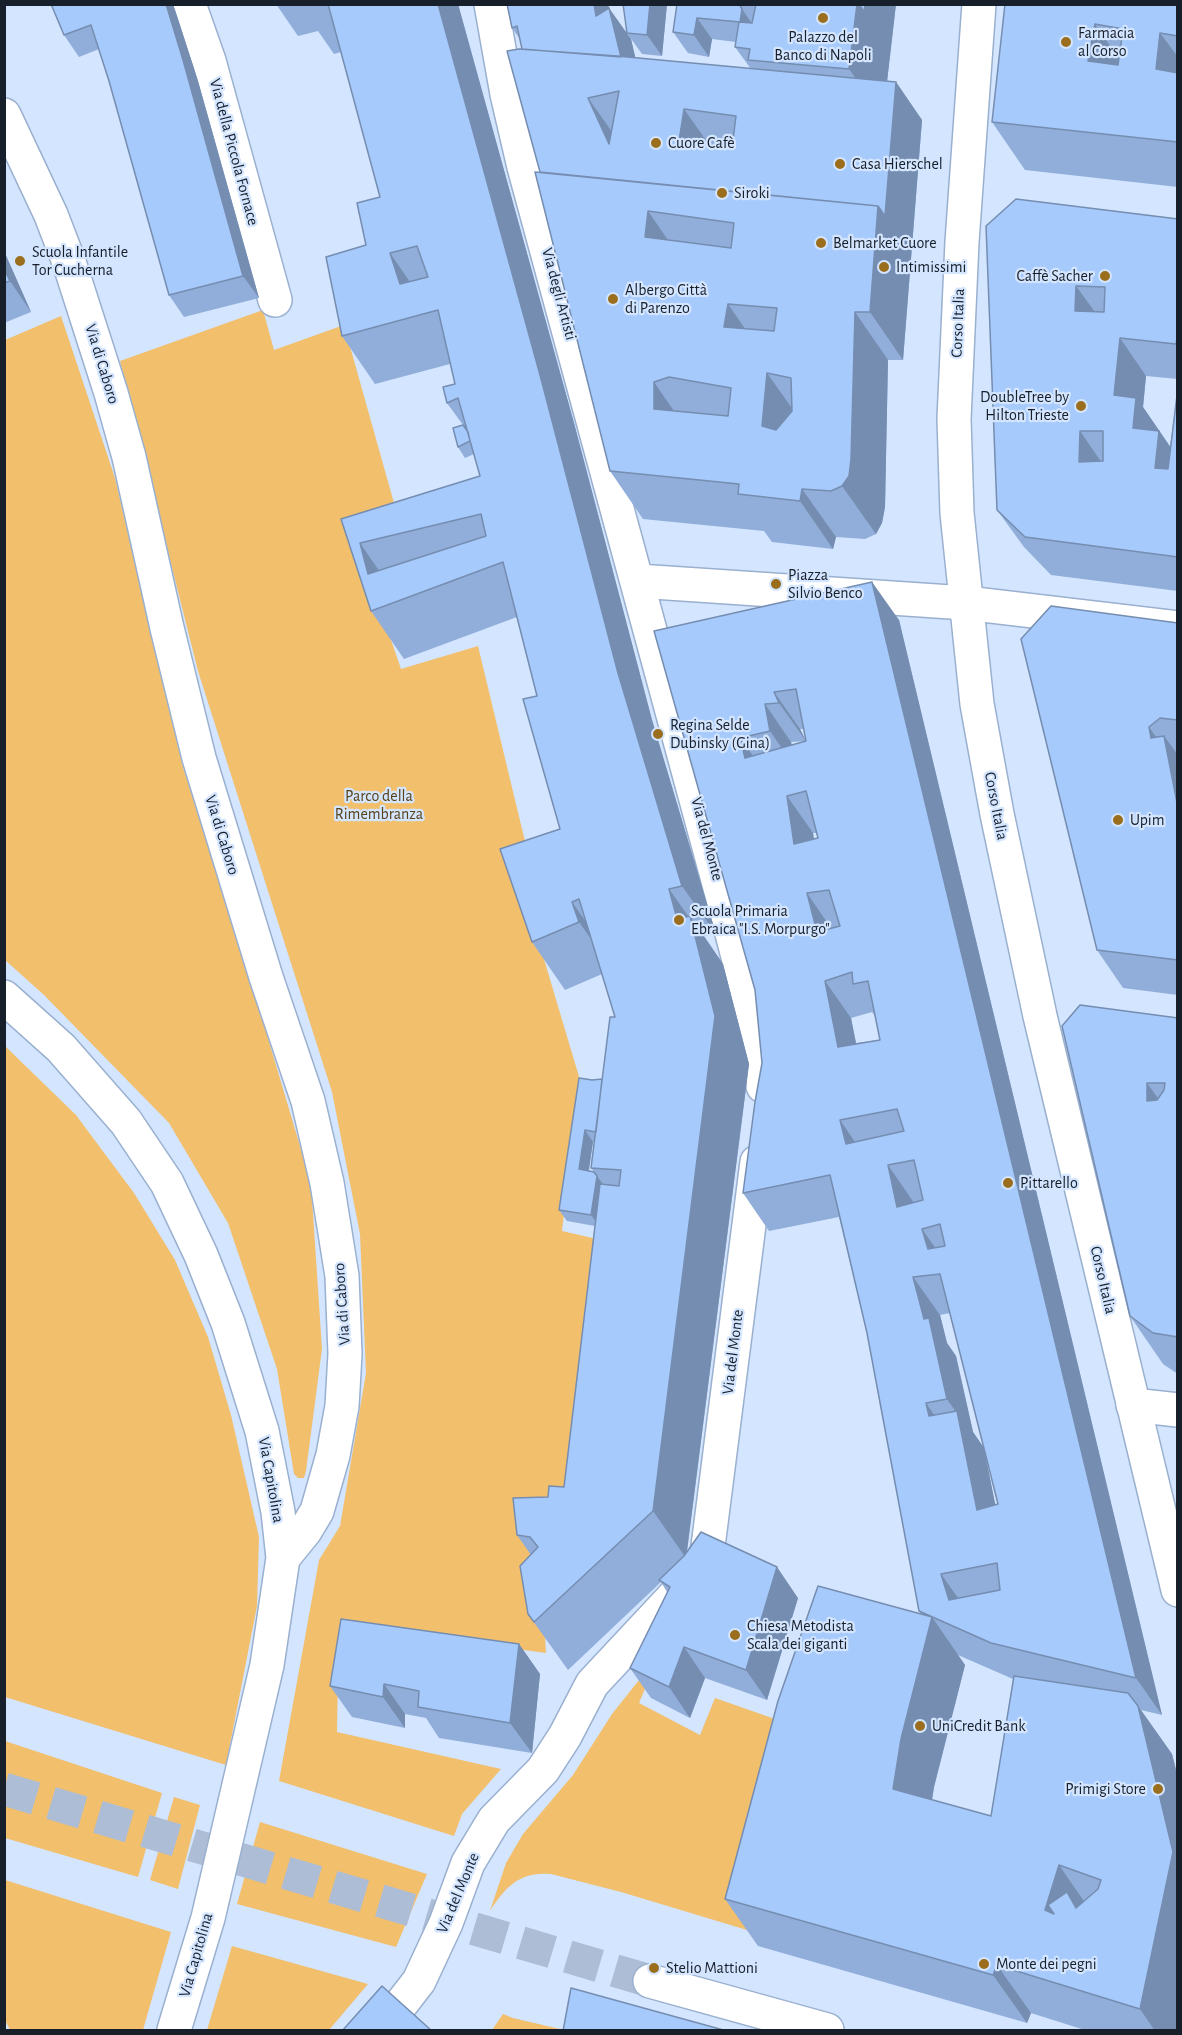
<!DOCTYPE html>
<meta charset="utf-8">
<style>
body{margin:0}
#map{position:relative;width:1182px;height:2035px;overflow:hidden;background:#d3e5ff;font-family:"Alegreya Sans",sans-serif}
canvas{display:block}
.frame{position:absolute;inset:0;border:6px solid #171f2b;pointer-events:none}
</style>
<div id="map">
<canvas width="1182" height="2035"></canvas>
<div class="frame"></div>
</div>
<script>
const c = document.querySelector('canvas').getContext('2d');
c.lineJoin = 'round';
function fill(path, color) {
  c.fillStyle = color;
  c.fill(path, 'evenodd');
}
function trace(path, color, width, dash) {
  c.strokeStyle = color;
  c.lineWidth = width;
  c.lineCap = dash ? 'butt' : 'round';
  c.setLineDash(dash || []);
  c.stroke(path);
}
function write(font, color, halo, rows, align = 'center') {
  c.font = font + ' "Alegreya Sans",sans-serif';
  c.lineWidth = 4.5;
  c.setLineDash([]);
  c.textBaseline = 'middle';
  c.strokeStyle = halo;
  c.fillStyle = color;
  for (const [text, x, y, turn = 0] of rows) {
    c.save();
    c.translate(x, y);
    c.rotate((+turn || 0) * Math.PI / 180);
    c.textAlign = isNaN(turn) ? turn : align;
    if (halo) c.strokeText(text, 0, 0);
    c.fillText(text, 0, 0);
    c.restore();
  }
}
fill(new Path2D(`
 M263 310 274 350 344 325 403 535 361 552 401 669 478 646 535 883 524 892 580 1080 562 1231 610 1242 570 1533 539 1536 546 1653 339 1625 337 1732 501 1769 462 1814 454 1836 279 1781 319 1560 340 1526 366 1373 360 1234 332 1092 198 671 120 361Z
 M61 316 115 478 183 767 259 1008 311 1183 322 1349 306 1471 304 1478H298L294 1474 277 1369 228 1223 169 1123 44 995 5 960V340Z
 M5 1046 76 1115 134 1193 175 1260 208 1337 231 1415 259 1537 257 1606 226 1765 5 1697Z
 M809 1610 840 1623 747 1930 621 1892 551 1874C520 1871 505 1887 490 1911L506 1863 523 1834 573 1775 612 1714 659 1655 639 1703 700 1735 715 1698 775 1719Z
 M5 1741 162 1793 138 1877 5 1838Z
 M174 1797 200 1805 178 1889 150 1880Z
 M260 1822 427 1874 396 1947 237 1904Z
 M5 1880 171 1932 143 2030H10L4 2018Z
 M232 1946 368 1984 329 2030H207Z
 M503 2014 513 2018 564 2030H492Z`), '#f2bf6d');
trace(new Path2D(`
 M4 1789 650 1981`), '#adbdd5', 33, [33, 16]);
const minor = new Path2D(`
 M189 4 209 61 275 300
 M491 4 507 94 524 167 722 895 765 1061 763 1086
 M4 115 51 215 69 262 111 393 129 457 167 628 199 758 266 977 308 1101 327 1183 342 1276 345 1354 342 1406 333 1455 317 1511 305 1531 283 1558
 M638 581 966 603 1178 628
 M4 997 61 1048 126 1122 167 1183 201 1255 228 1323 262 1431 278 1512 283 1558 267 1665 208 1918 174 2030
 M1133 1405 1178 1410
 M381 2030 419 1981 446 1923 468 1863 494 1820 543 1770 565 1736 592 1684 706 1562 757 1162`);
const major = new Path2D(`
 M979 4 962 242 954 419 957 513 977 704 997 814 1040 1016 1178 1590
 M650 1981 827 2030`);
trace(minor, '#9ab0cf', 36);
trace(major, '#9ab0cf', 36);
trace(minor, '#fff', 33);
trace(major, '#fff', 33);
fill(new Path2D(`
 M51 4H173L178 19 198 81 259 298 184 317 169 295 109 81 99 49 79 57 64 35Z
 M276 4H458L574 423 652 720 716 934 704 936 723 964 749 1064 687 1552 798 1598 767 1700 705 1678 690 1718 651 1698 630 1668 667 1592 661 1582 568 1670 528 1614 531 1555 517 1535 548 1497 564 1487 595 1226 567 1221 559 1210 592 1080 602 1079 615 1017 602 974 565 990 532 942 560 829 537 696 517 617 404 659 371 611 341 519 480 476 474 454 465 458 458 447 463 425 447 403 455 384 450 364 375 384 342 336 380 197 341 52 334 54 318 31 298 36ZM593 1142H594L591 1168 594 1172 589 1171Z
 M507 4H608L609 9 631 39 635 58 751 69 735 47 736 42 712 39 709 57 688 53 673 32 677 4H896L887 81 896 82 922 120 903 360H888L885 507 882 523 876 534 865 539 836 537 833 549 772 542 764 531 643 519 610 471 540 172 522 49 520 39 512 28Z
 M623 4H667L662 56 642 54 627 33Z
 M1005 4H1178V187L1025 170 992 122Z
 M1178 219V379L1146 376 1143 407 1170 447 1178 387V591L1051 575 1024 547 997 510 986 226Z
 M4 251 31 312 4 323Z
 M899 620 1162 1715 1141 1710 1172 1754 1178 1778V2031H1088L1031 2013 1027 2023 758 1946 725 1899 921 1614 919 1611 867 1333 839 1217 769 1231 743 1193 762 1063 755 990 654 631ZM800 729H804L806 741 792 745 791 742 806 741ZM813 833H817L818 838 814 839ZM872 1012 875 1016 880 1040 856 1043 851 1018ZM950 1313 998 1504 995 1505 984 1448 973 1432 956 1356 947 1343 940 1315ZM958 1655 1013 1679 991 1816 932 1800 934 1787 965 1665Z
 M1178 623V995L1123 988 1097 950 1021 639Z
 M1178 1018V1374L1163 1364 1130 1316 1062 1026Z
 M519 1644 540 1674 532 1753 439 1738 426 1718 405 1714V1728L352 1717 330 1686Z`), '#90aed9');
fill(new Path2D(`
 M166 4H173L178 19 198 81 259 298 243 276Z
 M438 4H458L574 423 652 720 716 934 682 886 618 673Z
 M594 4H608L618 46 596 16Z
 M650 4H667L662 56 647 35Z
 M857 4H896L883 117 849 69Z
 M609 8 631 39 644 94 622 64Z
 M742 9 757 31 740 22Z
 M697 18 712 39 709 57 694 35Z
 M1095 24 1128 72 1088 61Z
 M1160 33 1178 57V100L1156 69Z
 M896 82 922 120 903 360 870 312 878 206Z
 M588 98 615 136 609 144Z
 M684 109 710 146 679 141Z
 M648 211 681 259 645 237Z
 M4 251 31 312 10 281 4 269Z
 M390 253 423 301 400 284Z
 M1076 286 1103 323 1075 311Z
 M728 304 761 352 724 327Z
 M855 312 888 360 885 507 882 523 876 534 842 486Z
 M1120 338 1146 376 1143 407 1178 458V500L1155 468 1114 395Z
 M767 373 801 421 795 474 762 426Z
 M654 382 687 430 654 409Z
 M1080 431 1106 469 1079 462Z
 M802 489 836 537 833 549 800 501Z
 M360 543 393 591 368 574Z
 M872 582 899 620 1162 1715 1136 1678Z
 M774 692 800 729 806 741 779 703Z
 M765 704 791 742 796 769 770 731Z
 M1149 727 1167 753 1164 736 1178 755V808L1151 738Z
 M740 738 767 775 745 758Z
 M787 796 813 833 820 882 794 844Z
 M669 889 691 920 690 916 723 964 749 1064 686 1558 653 1511 677 919Z
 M807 893 833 931 817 932Z
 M572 902 605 949 613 970 579 922Z
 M825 981 851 1018 864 1084 838 1047Z
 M1147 1083 1178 1126 1147 1101Z
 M840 1120 866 1158 846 1144Z
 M585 1130 593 1142 587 1180 579 1169Z
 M888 1165 914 1203 897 1207Z
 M597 1176 605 1187 599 1226 591 1215Z
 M922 1229 948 1266 928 1249Z
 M913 1277 940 1315 947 1343 956 1356 973 1432 984 1448 1004 1548 977 1510 958 1415 947 1399 924 1319Z
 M926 1403 952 1441 929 1416Z
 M777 1567 798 1598 767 1700 746 1670Z
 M941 1574 968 1612 949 1600Z
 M932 1617 965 1665 934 1787 926 1837 893 1789 901 1739Z
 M519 1644 540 1674 532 1753 510 1723Z
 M684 1647 705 1678 690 1718 669 1687Z
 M384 1684 405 1714V1728L383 1697Z
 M1138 1706 1172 1754 1178 1778V2031H1155L1140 2009Z
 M1059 1865 1092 1913 1079 1958 1045 1910Z
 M997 1965 1031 2013 1027 2023 993 1975Z`), '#758db0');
const building = new Path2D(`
 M51 4H166L183 60 243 276 169 295 109 81 91 25 64 35Z
 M328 4H438L540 375 618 673 682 886 669 889 677 919 690 916 715 1016 653 1511 534 1622 528 1614 520 1566 538 1547 530 1537 517 1535 513 1498 548 1497 549 1486 564 1487 600 1184 619 1186 621 1170 591 1168 610 1017H615L579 899 572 902 579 922 532 942 500 849 560 829 523 699 537 696 503 562 371 611 341 519 480 476 458 398 447 403 443 387 455 384 438 310 342 336 326 257 366 245 357 203 380 197ZM417 246 428 277 400 284 390 253ZM481 514 486 536 368 574 360 543Z
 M507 4H594L596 16 609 8 621 57 522 49 517 26 512 28Z
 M623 4H650L647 35 627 33Z
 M677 4H739L742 9 740 22 697 18 694 35 673 32Z
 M756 4H857L849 69 748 60 750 49 735 47 739 22 752 23Z
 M859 4H865L864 12Z
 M1005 4H1178V36L1160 33 1156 69 1178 73V142L992 122ZM1095 24 1123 29 1118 65 1088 61Z
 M519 49 617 56 896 82 885 216 878 206 540 172 507 51ZM619 91 609 144 588 98ZM684 109 736 116 732 148 679 141Z
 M535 172 878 206 870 312H855L851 459 849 476 842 486 831 491 802 489 800 501 738 494 739 484 610 471ZM648 211 734 223 731 248 645 237ZM728 304 777 308 774 331 724 327ZM767 373 791 378 792 411 776 430 762 426ZM669 377 731 388 728 416 654 409V382Z
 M1016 199 1178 219V331L1176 344 1120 338 1114 395 1136 398 1133 428 1159 431 1155 468 1168 469 1178 387V557L1025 537 997 510 986 226ZM1076 286 1105 287 1104 312 1075 311ZM1080 431H1103V461L1079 462Z
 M4 269 10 281 4 283Z
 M463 425 468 432 470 441 458 447 453 428Z
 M872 582 1136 1678 991 1643 919 1611 867 1333 830 1175 743 1193 755 1102 762 1063 755 990 654 631ZM796 689 806 741 745 758 740 738 770 731 765 704 779 703 774 692ZM806 791 818 838 794 844 787 796ZM829 890 840 926 817 932 807 893ZM852 972 853 984 868 981 880 1040 838 1047 825 981ZM897 1109 904 1131 846 1144 840 1120ZM914 1160 923 1200 897 1207 888 1165ZM940 1224 945 1246 928 1249 922 1229ZM940 1274 998 1504 977 1510 957 1411 929 1416 926 1403 947 1399 929 1318 924 1319 913 1277ZM997 1563 1000 1590 949 1600 941 1574Z
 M1051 606 1178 623V720L1160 718 1149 727 1151 738 1164 736 1178 808V960L1097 950 1021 639Z
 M1080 1005 1178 1018V1337L1153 1333 1130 1316 1062 1026ZM1147 1083H1165L1164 1090 1157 1100 1147 1101Z
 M579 1078 592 1080 602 1079 596 1132 585 1130 579 1169 594 1172 597 1176 591 1215 559 1210Z
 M701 1532 777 1567 746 1670 684 1647 669 1687 630 1668 670 1587 659 1580 684 1556Z
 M818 1586 932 1617 901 1739 893 1789 991 1816 1014 1676 1128 1693 1138 1706 1173 1852 1140 2009 997 1965 993 1975 725 1899 778 1701ZM1059 1865 1101 1880 1098 1889 1076 1908 1067 1892 1048 1905 1054 1914 1045 1910Z
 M341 1619 519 1644 510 1723 418 1707 419 1691 384 1684 383 1697 330 1686Z
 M382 1986 432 2031H342Z
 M571 1988 727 2031H563Z`);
fill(building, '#a7cafc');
trace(building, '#758db0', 1.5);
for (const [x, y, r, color] of [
 [823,18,6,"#9a6e1c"],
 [1066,42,6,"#9a6e1c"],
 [656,143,6,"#9a6e1c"],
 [840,164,6,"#9a6e1c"],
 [722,193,6,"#9a6e1c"],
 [821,243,6,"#9a6e1c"],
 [20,261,6,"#9a6e1c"],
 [884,267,6,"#9a6e1c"],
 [1105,276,6,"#9a6e1c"],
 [613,299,6,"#9a6e1c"],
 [1081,406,6,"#9a6e1c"],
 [776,584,6,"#9a6e1c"],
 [658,734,6,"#9a6e1c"],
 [1118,820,6,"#9a6e1c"],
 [679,920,6,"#9a6e1c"],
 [1008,1183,6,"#9a6e1c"],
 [735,1635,6,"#9a6e1c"],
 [920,1726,6,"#9a6e1c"],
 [1158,1789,6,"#9a6e1c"],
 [984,1964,6,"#9a6e1c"],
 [654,1968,6,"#9a6e1c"]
]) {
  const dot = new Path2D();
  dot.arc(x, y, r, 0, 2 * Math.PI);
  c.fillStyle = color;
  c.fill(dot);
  trace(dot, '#d3e5ff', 2);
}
write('16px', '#171f2b', '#d3e5ff', [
 ["Farmacia",1078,33],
 ["al Corso",1078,51],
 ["Palazzo del",823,37,"center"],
 ["Banco di Napoli",823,55,"center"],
 ["Cuore Cafè",668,143],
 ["Casa Hierschel",852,164],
 ["Siroki",734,193],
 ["Belmarket Cuore",833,243],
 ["Scuola Infantile",32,252],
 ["Tor Cucherna",32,270],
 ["Intimissimi",896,267],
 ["Caffè Sacher",1093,276,"right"],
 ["Albergo Città",625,290],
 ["di Parenzo",625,308],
 ["DoubleTree by",1069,397,"right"],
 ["Hilton Trieste",1069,415,"right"],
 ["Piazza",788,575],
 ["Silvio Benco",788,593],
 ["Regina Selde",670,725],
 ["Dubinsky (Gina)",670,743],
 ["Upim",1130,820],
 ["Scuola Primaria",691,911],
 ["Ebraica \"I.S. Morpurgo\"",691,929],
 ["Pittarello",1020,1183],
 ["Chiesa Metodista",747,1626],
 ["Scala dei giganti",747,1644],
 ["UniCredit Bank",932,1726],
 ["Primigi Store",1146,1789,"right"],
 ["Monte dei pegni",996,1964],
 ["Stelio Mattioni",666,1968]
], 'left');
write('16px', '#171f2b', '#d3e5ff', [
 ["Via della Piccola Fornace",234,152,75],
 ["Via degli Artisti",559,294,75],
 ["Corso Italia",958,323,-88],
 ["Via di Caboro",102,364,73],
 ["Corso Italia",996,806,79],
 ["Via di Caboro",222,835,73],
 ["Via del Monte",707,839,75],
 ["Corso Italia",1103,1280,77],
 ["Via di Caboro",342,1304,-94],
 ["Via del Monte",733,1352,-83],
 ["Via Capitolina",271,1480,80],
 ["Via del Monte",458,1893,-67],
 ["Via Capitolina",196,1955,-74]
]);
write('16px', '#584017', '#d3e5ff', [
 ["Parco della",379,796],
 ["Rimembranza",379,814]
]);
</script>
